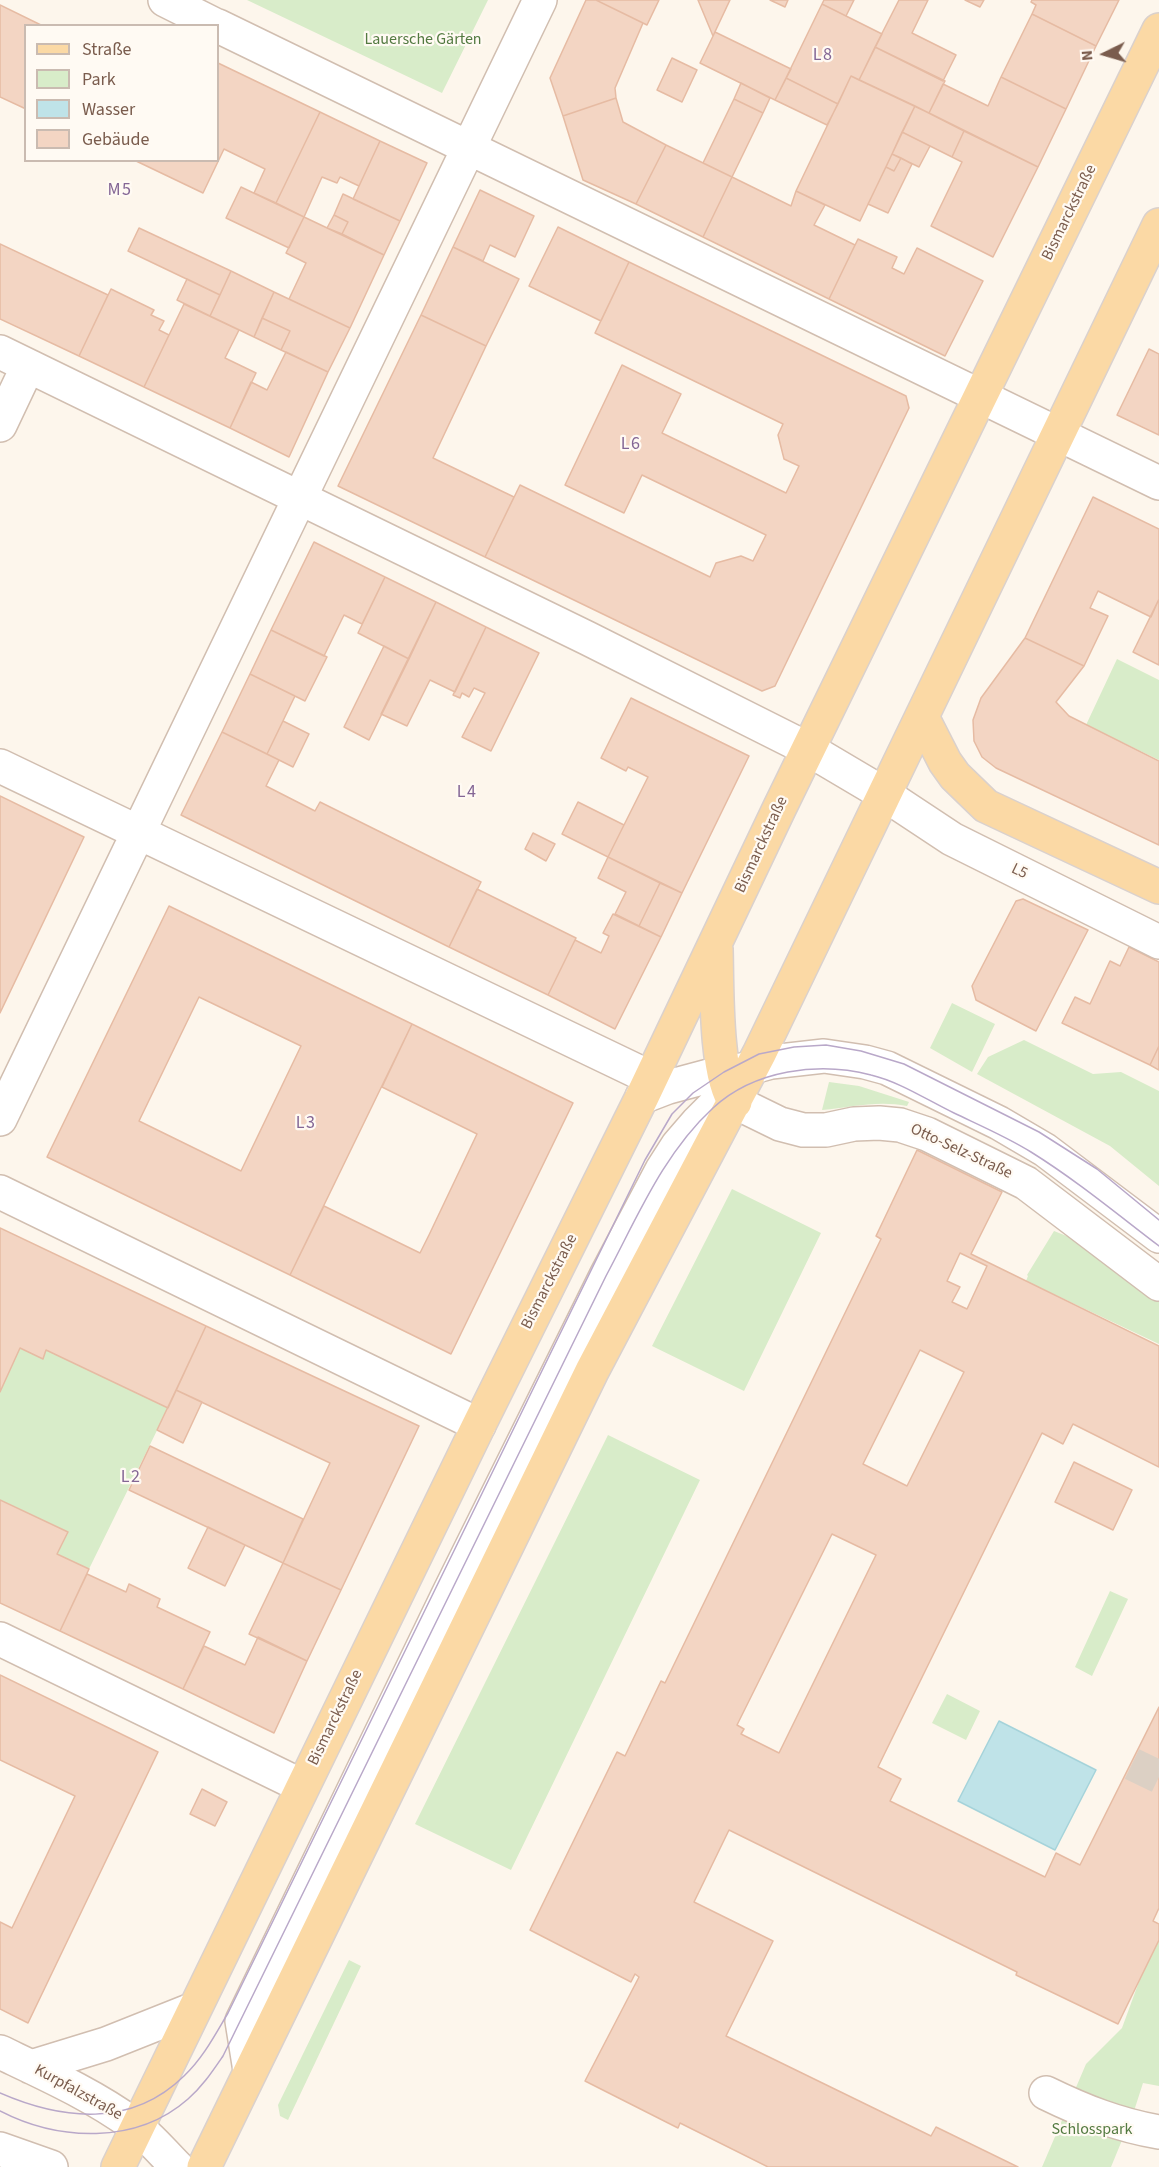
<!DOCTYPE html>
<meta charset="utf-8">
<style>
body{margin:0}
#map{position:relative;width:1159px;height:2167px;overflow:hidden;background:#fdf6ec;font-family:"Source Sans 3",sans-serif}
canvas{display:block}
.legend{position:absolute;left:24px;top:24px;width:195px;height:138px;box-sizing:border-box;background:#fffaf3;border:2px solid #cabbb1;margin:0;padding:8px 10px;list-style:none;font-size:18px;color:#7a5c4d}
.legend li{display:flex;align-items:center;gap:12px;height:30px}
.legend b{width:30px;border:2px solid #cabbb1}
.north{position:absolute;left:1075px;top:24px;width:60px;height:60px;-webkit-text-stroke:4px #fffaf3;paint-order:stroke;rotate:265deg;font-size:16px;font-weight:700;line-height:24px;text-align:center;color:#7a5c4d}
.north::after{content:'';display:block;margin:auto;width:21px;height:27px;background:#7a5c4d;clip-path:polygon(50% 0,100% 100%,50% 72%,0 100%)}
</style>
<div id="map">
<canvas width="1159" height="2167"></canvas>
<ul class="legend">
<li><b style="height:8px;background:#fbd9a5"></b>Straße</li>
<li><b style="height:16px;background:#d8ecc9"></b>Park</li>
<li><b style="height:16px;background:#bfe3e8"></b>Wasser</li>
<li><b style="height:16px;background:#f3d5c3"></b>Gebäude</li>
</ul>
<div class="north">N</div>
</div>
<script>
const c = document.querySelector('canvas').getContext('2d');
c.lineJoin = 'round';
function fill(path, color) {
  c.fillStyle = color;
  c.fill(path, 'evenodd');
}
function trace(path, color, width, dash) {
  c.strokeStyle = color;
  c.lineWidth = width;
  c.lineCap = dash ? 'butt' : 'round';
  c.setLineDash(dash || []);
  c.stroke(path);
}
function write(font, color, halo, rows, align = 'center') {
  c.font = font + ' "Source Sans 3",sans-serif';
  c.lineWidth = 4.5;
  c.setLineDash([]);
  c.textBaseline = 'middle';
  c.strokeStyle = halo;
  c.fillStyle = color;
  for (const [text, x, y, turn = 0] of rows) {
    c.save();
    c.translate(x, y);
    c.rotate((+turn || 0) * Math.PI / 180);
    c.textAlign = isNaN(turn) ? turn : align;
    if (halo) c.strokeText(text, 0, 0);
    c.fillText(text, 0, 0);
    c.restore();
  }
}
fill(new Path2D(`
 M247 0H488L442 93Z
 M1117 659 1159 680V760L1086 725Z
 M952 1003 995 1024 972 1072 930 1048Z
 M1024 1040 1093 1074 1121 1072 1159 1091V1186L1110 1146 977 1074 988 1057Z
 M829 1082 859 1086 909 1102 907 1106C878 1100 852 1107 822 1110Z
 M732 1189 821 1233 744 1391 652 1346Z
 M1054 1231 1159 1273V1344L1026 1281 1028 1276 1027 1275Z
 M20 1348 43 1359 46 1350 168 1408 89 1569 57 1554 68 1533 0 1500V1392Z
 M608 1435 700 1480 511 1870 415 1824Z
 M1110 1591 1128 1599 1092 1676 1075 1667Z
 M947 1694 980 1711 966 1740 932 1723Z
 M1159 1927V2086L1143 2083 1134 2111 1111 2167H1042L1086 2064 1122 2028Z
 M349 1960 361 1966 288 2120 280 2116 278 2105Z`), '#d8ecc9');
const water = new Path2D(`
 M999 1721 1096 1770 1055 1850 958 1801Z`);
fill(water, '#bfe3e8');
trace(water, '#a5d3da', 1.5);
const building = new Path2D(`
 M586 0H596L643 23 615 88 616 98 563 116 550 78Z
 M596 0H659L647 25Z
 M698 0H730L713 36Z
 M770 0H788L785 7Z
 M824 0H854L846 16 822 4Z
 M899 0H928L912 33 956 55 943 81 875 47Z
 M965 0H984L980 7Z
 M1032 0H1119L1096 46 1032 14 1036 5 1031 2Z
 M822 4 882 34 859 80 851 76 838 104 786 78Z
 M0 5 43 26H26V109L0 97Z
 M1032 14 1096 46 1066 109 1001 77Z
 M715 32 791 69 775 100 700 63Z
 M875 47 945 81 929 113 859 80Z
 M672 58 697 70 682 102 657 90Z
 M218 63 320 112 276 203 254 193 265 169 224 149 203 193 134 160H218Z
 M851 76 915 106 860 221 796 191Z
 M1001 77 1066 109 1038 167 929 113 943 84 988 106Z
 M786 78 838 104 827 125 775 100Z
 M741 83 770 98 763 113 734 99Z
 M616 98 623 122 666 145 636 204 583 180 563 116Z
 M734 99 763 113 732 177 703 163Z
 M915 106 964 131 952 157 902 132Z
 M320 112 380 141 359 186 340 177 337 183 322 177 304 217 276 203Z
 M964 131 1038 167 993 257 931 226 962 162 952 157Z
 M902 132 930 146 919 167 892 154Z
 M380 141 427 163 400 221 353 199Z
 M666 145 732 177 703 237 636 204Z
 M892 154 901 158 894 171 886 167Z
 M901 158 912 164 888 213 868 204 886 167 894 171Z
 M732 177 791 206 796 191 825 205 814 225 855 245 829 299 703 237Z
 M241 187 304 217 289 248 226 218Z
 M480 190 534 216 515 257 490 245 483 261 453 247Z
 M343 194 400 221 384 255 342 234 348 222 334 215Z
 M334 215 348 222 342 234 327 228Z
 M304 217 384 255 350 328 289 299 306 263 286 253Z
 M558 227 629 262 601 321 529 286Z
 M139 228 231 271 220 295 128 251Z
 M858 239 897 257 892 268 904 274 917 248 983 281 945 356 829 299Z
 M0 244 108 295 79 356 0 319Z
 M453 247 519 279 486 346 421 315Z
 M629 262 906 396 909 408 775 686 762 691 485 557 520 485 710 577 716 563 741 556 753 561 766 535 642 475 624 513 565 485 622 365 681 394 662 433 786 493 799 466 784 459 778 435 783 424 595 333Z
 M231 271 274 292 254 337 210 316Z
 M187 279 220 295 210 316 177 300Z
 M111 289 154 310 151 315 164 321 159 330 169 335 144 387 79 356Z
 M274 292 350 328 328 372 281 350 290 331 262 318Z
 M184 304 239 330 225 358 256 373 230 428 144 387Z
 M421 315 486 346 433 458 514 497 485 557 338 486Z
 M262 318 290 331 281 350 254 337Z
 M1149 349 1159 354V435L1117 415Z
 M286 352 328 372 289 457 230 428 251 382 267 390Z
 M1093 497 1159 529V599L1151 617 1098 591 1090 608 1108 616 1084 666 1025 638Z
 M314 542 385 577 362 624 344 615 324 656 271 630Z
 M385 577 436 602 409 659 358 633Z
 M1159 599V665L1133 652Z
 M436 602 486 627 455 692 430 680 407 726 381 714Z
 M486 627 539 653 491 751 462 737 485 693 474 688 469 697 462 693 460 698 453 695Z
 M271 630 327 657 305 701 250 674Z
 M1025 638 1084 666 1056 702 1069 716 1159 761V845L996 768 982 757 974 741 973 720 981 698Z
 M384 646 409 659 369 740 344 727Z
 M250 674 295 696 267 754 222 732Z
 M631 698 749 756 682 893 608 857 648 777 628 767 626 771 601 758Z
 M283 721 309 734 293 767 267 754Z
 M222 732 279 760 266 786 315 811 320 802 481 882 449 947 181 815Z
 M0 796 84 837 0 1013Z
 M578 802 624 825 608 857 562 834Z
 M533 833 555 844 546 861 525 849Z
 M608 857 660 883 639 926 615 914 626 892 598 878Z
 M660 883 682 893 661 937 639 926Z
 M477 889 576 938 548 995 449 947Z
 M1023 899 1088 930 1036 1031 976 1000 972 986 1016 901Z
 M169 906 412 1024 290 1275 47 1157ZM199 997 301 1046 241 1171 139 1121Z
 M613 914 661 937 615 1029 548 995 575 940 601 953 609 936 603 933Z
 M1129 947 1159 962V1046L1150 1065 1062 1023 1075 997 1090 1004 1110 961 1120 966Z
 M412 1024 573 1103 451 1354 290 1275 324 1206 420 1253 429 1235 477 1134 382 1087Z
 M1159 1046V1070L1150 1065Z
 M917 1150 1002 1192 971 1254 1159 1346V1467L1073 1424 1063 1444 1042 1433 878 1767 901 1779 890 1801 1045 1877 1056 1853 1080 1865 1159 1707V1908L1153 1921 1159 1924V1940L1118 2024 1016 1975 1017 1972 729 1830 694 1902 773 1941 726 2036 931 2136 936 2127 1018 2167H768L680 2123 678 2128 585 2081 639 1977 635 1974 631 1982 530 1930 617 1752 625 1756 661 1681 665 1683 881 1239 876 1236ZM920 1350 964 1372 907 1486 863 1464ZM832 1534 876 1555 779 1753 741 1734 744 1729 737 1725Z
 M0 1228 206 1326 168 1408 46 1350 43 1359 20 1348 0 1392Z
 M960 1253 987 1266 967 1309 952 1302 960 1287 947 1281Z
 M206 1326 419 1426 341 1590 283 1563 330 1463 176 1390Z
 M176 1390 202 1402 183 1443 157 1430Z
 M150 1446 303 1519 283 1563 129 1490Z
 M1074 1462 1132 1490 1113 1530 1055 1502Z
 M0 1500 68 1532 57 1554 89 1569 60 1631 0 1603Z
 M208 1527 245 1545 225 1586 188 1568Z
 M283 1563 341 1590 307 1661 249 1634Z
 M87 1574 126 1592 129 1584 160 1599 157 1607 210 1632 183 1689 60 1631Z
 M258 1637 307 1661 274 1733 183 1689 204 1646 245 1665Z
 M0 1675 158 1752 28 2023 0 2009V1922L12 1928 75 1796 0 1760Z
 M202 1789 227 1802 215 1826 190 1814Z`);
fill(building, '#f3d5c3');
trace(building, '#e6bba3', 1.5);
trace(new Path2D(`
 M1132 1764 1159 1777`), '#dcd0c4', 33, [33, 16]);
const minor = new Path2D(`
 M165 0 217 26
 M218 26 1159 483
 M0 352 587 638 808 749 884 794 952 839 1159 942
 M0 425 28 366
 M0 766 651 1078
 M642 1097 668 1087 724 1072 742 1070 771 1062 824 1056 865 1062 887 1068 999 1123 1045 1150 1159 1236
 M735 1102 780 1124 803 1130H826L854 1124 879 1123 900 1125 927 1134 1026 1183 1159 1284
 M0 1119 540 0
 M0 1192 479 1425
 M0 1639 302 1786
 M0 2052C46 2074 93 2095 134 2125 150 2137 163 2153 177 2167
 M31 2067 106 2044 194 2009
 M250 2071 242 2021 448 1595 606 1276 662 1170 678 1145 697 1123 714 1106 739 1074
 M1046 2093C1083 2111 1118 2125 1159 2132
 M0 2149 51 2167`);
const major = new Path2D(`
 M922 717 945 762 955 776 986 806 1159 887
 M716 949C717 984 715 1076 735 1102
 M118 2167 479 1425 642 1097 779 809 1159 30
 M204 2167 592 1371 759 1054 1159 225`);
trace(minor, '#d1beb0', 36);
trace(major, '#dad1cd', 36);
trace(minor, '#fff', 33);
trace(major, '#fbd9a5', 33);
trace(new Path2D(`
 M0 2093C62 2120 131 2128 184 2076 203 2058 215 2035 228 2013L645 1160 672 1114 693 1093 724 1072 759 1054 794 1047 826 1045 861 1051 904 1064 1039 1132 1097 1169 1159 1220
 M0 2111C58 2141 136 2145 188 2099 202 2087 212 2072 223 2056L606 1276C637 1218 663 1154 713 1108 754 1070 819 1061 871 1075 900 1082 927 1100 954 1113 979 1125 1007 1137 1031 1152 1076 1180 1117 1214 1159 1246`), '#b9a8c9', 1.5);
write('16px', '#537a41', '#fffaf3', [
 ["Lauersche Gärten",423,40],
 ["Schlosspark",1092,2130]
]);
write('16px', '#7a5c4d', '#fffaf3', [
 ["Bismarckstraße",1070,213,-64],
 ["Bismarckstraße",762,845,-65],
 ["L5",1019,872,26],
 ["Otto-Selz-Straße",961,1152,25],
 ["Bismarckstraße",550,1282,-63],
 ["Bismarckstraße",336,1718,-64],
 ["Kurpfalzstraße",78,2093,29]
]);
c.letterSpacing = '1.5px';
write('18px', '#846695', '#fffaf3', [
 ["L8",823,56],
 ["M5",120,191],
 ["L6",631,445],
 ["L4",467,793],
 ["L3",306,1124],
 ["L2",131,1478]
]);
c.letterSpacing = '0px';
</script>
